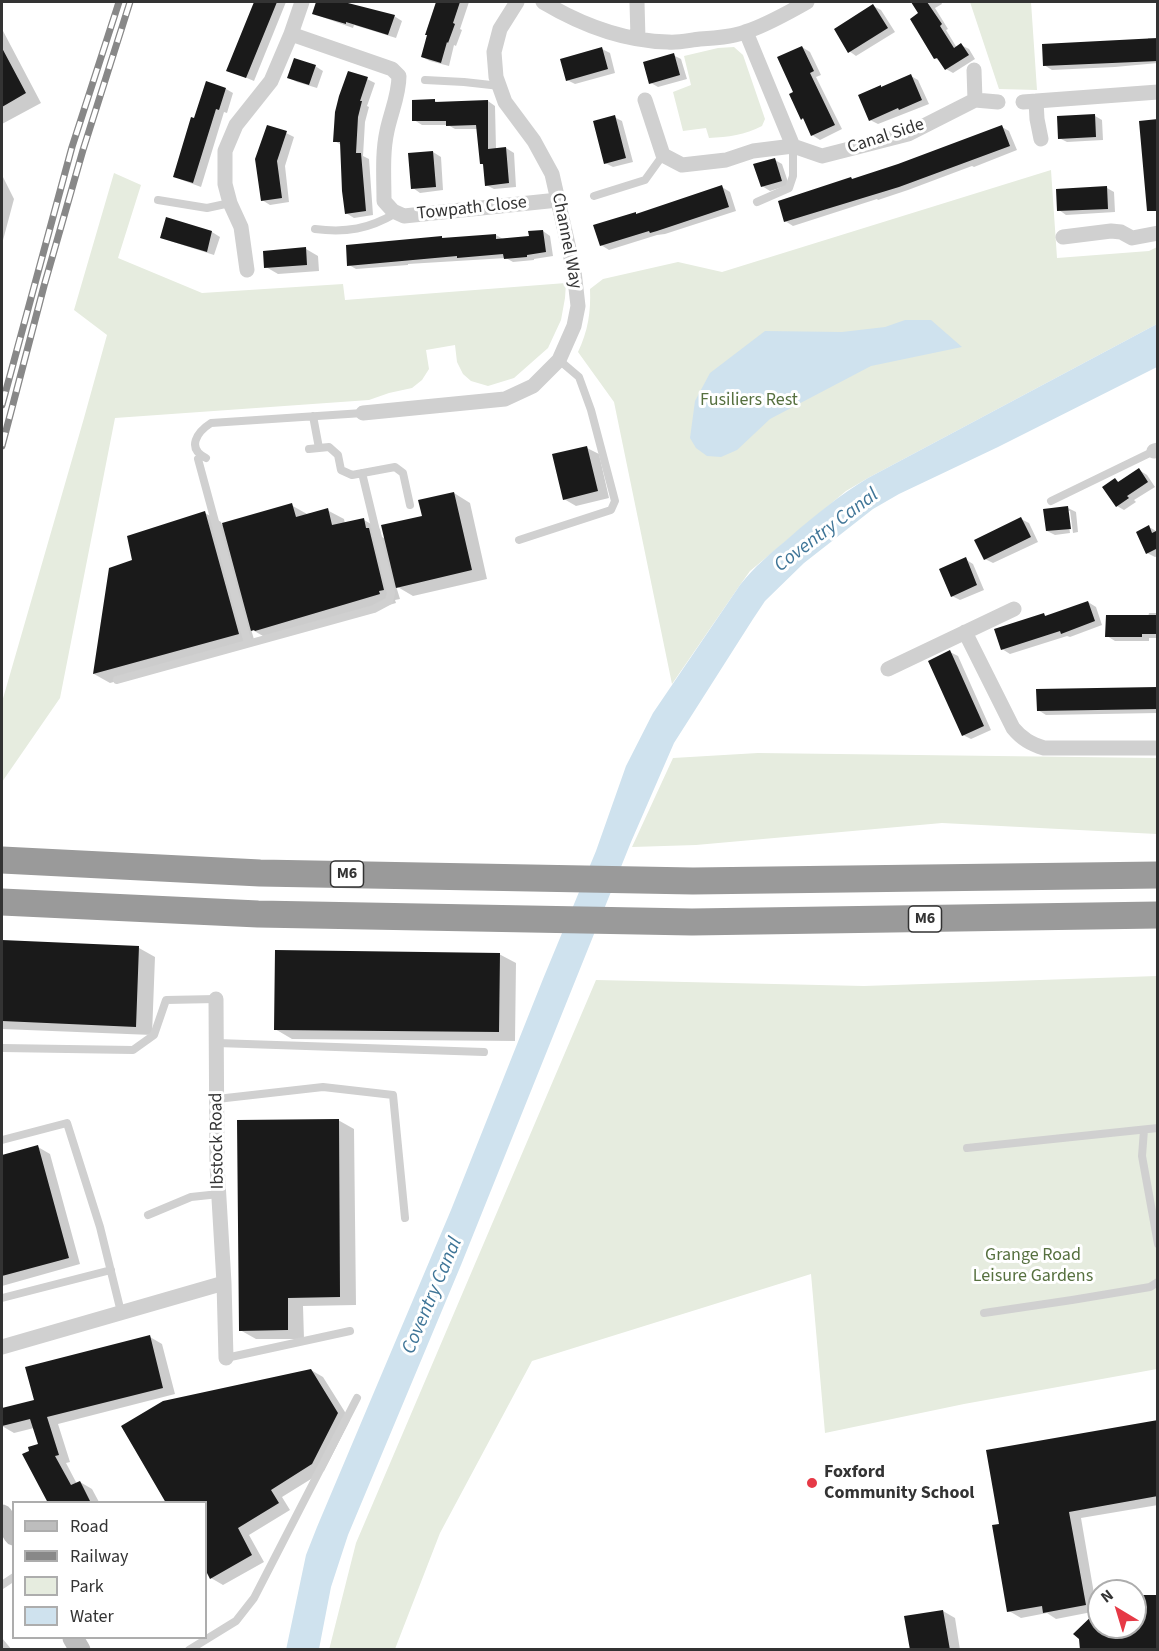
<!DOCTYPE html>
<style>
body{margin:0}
#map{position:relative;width:1159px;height:1651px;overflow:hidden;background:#fff;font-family:"Source Sans 3",sans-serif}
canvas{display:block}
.frame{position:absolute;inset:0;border:3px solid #333;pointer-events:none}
.legend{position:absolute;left:12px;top:1501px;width:195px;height:138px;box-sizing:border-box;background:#fff;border:2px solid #adadad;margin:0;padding:8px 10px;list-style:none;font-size:18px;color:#333}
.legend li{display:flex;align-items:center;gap:12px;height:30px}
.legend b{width:30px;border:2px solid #adadad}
.north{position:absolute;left:1087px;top:1579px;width:60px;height:60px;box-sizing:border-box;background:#fff;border:2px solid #adadad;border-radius:50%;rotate:322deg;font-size:16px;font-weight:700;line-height:24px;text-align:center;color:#333}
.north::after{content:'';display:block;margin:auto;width:21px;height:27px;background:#e63946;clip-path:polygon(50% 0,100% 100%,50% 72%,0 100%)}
</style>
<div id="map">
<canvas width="1159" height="1651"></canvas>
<div class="frame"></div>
<ul class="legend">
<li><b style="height:8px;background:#bdbdbd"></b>Road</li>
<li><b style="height:8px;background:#888"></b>Railway</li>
<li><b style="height:16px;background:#e6ecdf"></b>Park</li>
<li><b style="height:16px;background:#cfe2ee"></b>Water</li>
</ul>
<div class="north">N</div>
</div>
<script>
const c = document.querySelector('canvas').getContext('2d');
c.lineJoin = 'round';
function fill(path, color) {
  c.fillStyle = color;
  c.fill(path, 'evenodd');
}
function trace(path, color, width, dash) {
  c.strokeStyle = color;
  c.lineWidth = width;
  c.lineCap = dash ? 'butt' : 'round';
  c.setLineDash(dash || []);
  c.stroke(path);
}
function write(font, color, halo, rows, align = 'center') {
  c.font = font + ' "Source Sans 3",sans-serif';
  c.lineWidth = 6;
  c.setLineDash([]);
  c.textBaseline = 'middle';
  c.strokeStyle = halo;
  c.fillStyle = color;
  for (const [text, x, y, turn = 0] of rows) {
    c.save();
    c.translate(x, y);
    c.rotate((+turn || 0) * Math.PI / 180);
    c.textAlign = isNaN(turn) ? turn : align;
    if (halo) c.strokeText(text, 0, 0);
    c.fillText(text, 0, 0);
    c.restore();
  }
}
fill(new Path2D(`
 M970 2H1031L1037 90 999 89Z
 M734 47 743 55 765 119 762 126C745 135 728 137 709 138L706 128 683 131 673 92 691 85 684 56 718 48Z
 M1051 170 1057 258 1149 251 1157 247V324L868 478 846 491 750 571 740 585 672 684 614 402 578 352C588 331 591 312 590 289L603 279 678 262 722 272Z
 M114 173 141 185 118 258 202 293 343 284 345 300 566 283 565 298 561 320 548 348 514 378 488 386 471 381 463 374 457 362 455 345 426 350 429 369 422 380 412 388 389 393 369 400 115 418 60 698 2 782V702L84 418 107 335 74 310Z
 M758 753 1157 758V834L942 823 696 845 632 847 673 758Z
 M1157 976V1369L964 1404 825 1433 811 1274 532 1361 440 1533 395 1649 329 1650 356 1543 596 980 864 986Z`), '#e6ecdf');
fill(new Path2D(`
 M905 320H931L962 347 871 366 770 419 737 450 721 457 707 456 696 448 690 438 695 401 710 373 765 331 842 332 885 327Z
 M1157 324V367L998 447 899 494 873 509 804 563 765 601 753 619 674 743 631 842 461 1265 348 1535 331 1587 319 1649 286 1650 306 1555 317 1527 451 1210 543 979 596 851 626 766 653 713 740 585C754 567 772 552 790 537 815 515 840 495 868 478Z`), '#cfe2ee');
fill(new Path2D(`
 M256 2H286L254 81 228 70Z
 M318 2H340L394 16 402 21 396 38 354 25 353 28 322 17 314 13Z
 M439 2H469L460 29 462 30 456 46 454 45 449 66 430 61 422 57Z
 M913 2H941L942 4 935 8 948 29 946 30 957 48 961 45 969 49 975 59 953 73 946 69 941 62 935 58 920 14Z
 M873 6 881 10 895 32 856 56 849 51Z
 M2 29 41 103 2 124Z
 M1148 38H1158V63L1115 67 1052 70 1044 65 1148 40Z
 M802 47 810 52 821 75 816 77 842 129 820 140 812 135 806 121 802 118 795 93Z
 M602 49 610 53 615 73 575 84 567 80Z
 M673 55 681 59 687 79 658 87 651 83Z
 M315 66 323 71 317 88 297 82 289 78Z
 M911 76 918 80 929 104 878 124 870 120 883 88Z
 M367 79 375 83 367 106 369 107 365 122 363 156 369 159 373 215 354 218 346 213 341 145 335 141Z
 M226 89 233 93 227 113 224 112 201 187 182 180 175 176 195 120Z
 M435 101 439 103 488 101 495 106 496 149 506 148 514 153 516 187 494 189 486 185 484 165 482 164 478 129H455L448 125H422L414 120Z
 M1095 116 1102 120 1103 140 1067 142 1059 138Z
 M614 117 622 121 633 162 613 167 605 163Z
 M268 127 286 133 294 137 285 166 289 202 270 205 262 200Z
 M1002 127 1009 131 1017 150 974 167 972 166 908 190 878 200 877 199 793 226 785 221 853 180 898 165Z
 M433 152 441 157 443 190 420 193 413 188Z
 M775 160 782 164 789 185 770 191 762 186Z
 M2 175 14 199 2 244Z
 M722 187 730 192 736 211 665 234 657 235 609 250 601 245 638 215Z
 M1107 188 1114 192 1115 212 1066 215 1059 210Z
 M167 219 212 232 220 237 214 255 170 241 162 237Z
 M543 231 550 236 553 256 534 259V260L513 262 506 258 408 264V265L356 269 349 265 441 237 445 239 496 235 503 239 530 237Z
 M306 249 318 256 319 271 278 274 266 267Z
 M587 448 599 454 609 498 576 506 564 499Z
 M1139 470 1147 475 1155 487 1134 500 1136 502 1124 510 1117 506 1115 480 1120 483Z
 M454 493 470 503 487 579 413 596 396 586 400 599 395 600 396 603 272 639H268L251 629 255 643 110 683 94 674 134 561 205 513 221 522 222 525 291 505 307 514 327 510 344 519 345 524 364 520 380 529 382 537 386 539 423 517Z
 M1068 508 1076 512 1078 532 1073 533 1070 511H1067L1070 533 1055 535 1047 531Z
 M1021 519 1029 523 1038 542 993 563 985 559Z
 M1149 527 1158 532V556L1155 557 1147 553Z
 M965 559 973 564 984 590 960 600 952 596Z
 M1088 602 1096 607 1102 625 1070 637 1067 636 1010 654 1002 649 1044 615 1047 617Z
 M1149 613H1158V638H1149V641H1115L1107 636 1148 617Z
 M950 652 958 656 991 730 971 739 963 735Z
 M1158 689V713L1046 715 1038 710Z
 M2 942 139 948 155 957 152 1035 2 1029Z
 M499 954 516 963 515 1041 292 1039 275 1029Z
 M338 1120 354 1129 356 1305 303 1306 304 1339H256L240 1330Z
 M38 1147 50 1154 80 1264 2 1286V1157Z
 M150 1337 162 1344 175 1394 58 1424 70 1462 66 1463 77 1484 80 1482 92 1489 99 1502H51L40 1445 34 1428 14 1433 2 1426V1410L35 1401Z
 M311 1370 323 1377 350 1420 324 1471 282 1497 290 1510 249 1535 264 1562 223 1585 211 1578 206 1568V1502Z
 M1158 1421V1505L1081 1518 1097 1611 1056 1619 1047 1613 1021 1618 1009 1611 1000 1525Z
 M943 1611 955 1618 960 1650H911Z
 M2 1638 12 1650H2Z`), '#0003');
fill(new Path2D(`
 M254 2H277L246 78 226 71Z
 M316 2H344L395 15 388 35 346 22V24L312 14Z
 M436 2H460L453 23 455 24 448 43 447 42 441 63 421 57 427 35H425Z
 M911 2H927L942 24 940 26 954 48 961 43 969 55 945 70 937 58 934 59 910 19 918 13Z
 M873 4 888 28 848 53 834 29Z
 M1158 38V61L1043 66 1042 44Z
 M802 46 814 71 810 73 835 125 811 136 803 118 801 120 789 94 793 92 777 57Z
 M602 47 608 69 566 81 560 59Z
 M2 48 26 93 2 107Z
 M674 53 680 75 649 84 643 62Z
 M294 58 316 65 309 85 287 78Z
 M348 71 368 77 360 101H362L358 117 356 153H361L366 211 345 214 342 191 340 142H333L335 112 339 96Z
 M911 74 922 100 899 110 898 108 869 121 858 95 881 85V87Z
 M206 81 226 88 219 110 216 109 193 183 173 177 191 117 194 118Z
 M435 99V102L488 100V149L506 147 509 183 485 186 483 164H480L476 125 446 126V121H412V100Z
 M1095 114 1096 137 1058 139 1057 116Z
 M615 115 626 158 604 164 593 121Z
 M1158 119V211H1147L1139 121Z
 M267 125 287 131 277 161 282 198 261 201 255 159Z
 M1002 125 1010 146 899 187 784 222 778 201 851 177 852 179 898 164Z
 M433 151 436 187 411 189 408 153Z
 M775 158 782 181 761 187 753 164Z
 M722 185 729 207 657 231 650 233 649 231 600 246 593 225 636 212V214Z
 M1107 186 1108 209 1057 211 1056 189Z
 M166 217 212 231 207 252 160 238Z
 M543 230 546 252 527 255V257L504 259 503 254 457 258V256L347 266 346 245 442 236V238L496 234V239L529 236 528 231Z
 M306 247 307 265 264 268 263 251Z
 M587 446 598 491 563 500 552 454Z
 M1139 468 1148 482 1127 496 1129 498 1116 507 1102 487 1115 478 1118 482Z
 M454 492 472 570 396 588 381 525 422 516 418 500Z
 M292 503 296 517 328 508 332 525 364 518 366 528H369L384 590 379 591 380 594 255 631 254 630 251 631 222 523Z
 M1068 506 1071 529 1046 531 1043 509Z
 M205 511 239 634 93 674 109 568 132 560 127 536Z
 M1021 517 1031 537 984 560 974 540Z
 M1149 525 1152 533 1158 530V548L1146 554 1136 532Z
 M966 557 977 585 951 597 939 569Z
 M1088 601 1095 621 1061 634 1060 631 1001 650 994 629 1044 613 1045 616Z
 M1106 615H1158V634H1142V637H1105Z
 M950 650 984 726 962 736 928 661Z
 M1158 687V709L1037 711 1036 689Z
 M2 940 139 946 136 1027 2 1021Z
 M275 950 500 953 499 1032 274 1030Z
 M339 1119 340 1297 288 1298V1330L239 1331 237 1120Z
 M38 1145 69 1258 2 1276V1155Z
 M150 1335 163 1388 47 1417 59 1455 55 1456 71 1485 80 1481 91 1503H48L22 1454 29 1451 28 1447 38 1444 30 1419 2 1426V1408L34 1400 25 1367Z
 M311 1369 338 1413 312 1464 271 1490 279 1503 238 1528 252 1555 210 1579 206 1571V1503H166L121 1426 163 1401Z
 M1158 1420V1496L1069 1512 1086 1605 1043 1613 1042 1606 1007 1612 992 1525 999 1524 986 1450Z
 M1135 1595H1158V1650H1080L1079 1639 1073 1634 1099 1609V1627H1135Z
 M943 1610 950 1650H910L904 1616Z`), '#1a1a1a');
trace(new Path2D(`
 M425 80 464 82 500 86
 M594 196 645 180 663 155
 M158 200 207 208 230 203
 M757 202 789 188 793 176V146
 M315 229C346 233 369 229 396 213
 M319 448 329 447 338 455 341 470 352 475 395 467 403 473 410 505
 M309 449 319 448 313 416
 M206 458C186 448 197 432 211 423L363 413
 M198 459 248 643
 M1051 501 1154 451
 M519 540 611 510 615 501 591 410 579 377 559 360
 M117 680 374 609 389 601 391 593 362 473
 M217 1043 484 1052
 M2 1048 133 1050 154 1035 166 1000 216 999
 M217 1099 323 1087 393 1095 405 1218
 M1144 1130 1142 1156 1158 1244
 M2 1140 67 1123 100 1227 121 1312
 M967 1148 1158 1128
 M148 1215 191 1197 219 1194
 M2 1298 111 1270
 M984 1313 1072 1300 1150 1287 1158 1282
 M226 1358 350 1331
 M2 1585 14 1577
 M189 1650 236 1621 254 1598 357 1398`), '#d0d0d0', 8);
trace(new Path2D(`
 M543 2C580 24 624 41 668 42 679 43 690 40 700 39 716 38 731 37 745 32 767 25 787 13 807 2
 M637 2 638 39
 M746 32 793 146 822 156 908 134 975 100
 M291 34 392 69 399 76C399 95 391 112 387 131 382 154 384 177 384 201L393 211 404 216 558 200
 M974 70 975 100 998 102
 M645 100 663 155 682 165 726 160 753 151 793 146
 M1036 101 1037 119 1041 139
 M1023 102 1158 92
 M1063 237 1111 231 1121 232 1132 238 1158 233
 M247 270 241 227 230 203 225 184V151L236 125 271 81 291 34 302 2
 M363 413 505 399 533 386 559 360 574 326 578 306 574 271 552 174 534 141 505 102 496 77 494 52 500 29 517 2
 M1154 451 1158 450
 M965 632 1013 728C1022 739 1031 744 1044 748H1158
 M888 669 1014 609
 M216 999 217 1165 224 1283 226 1358
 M2 1347 224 1283`), '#d0d0d0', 15);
trace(new Path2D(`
 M2 1515 14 1535
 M73 1638 80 1650`), '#bdbdbd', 21);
trace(new Path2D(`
 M2 860 260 873 693 881 1158 875
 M2 902 258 914 692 922 1158 915`), '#9a9a9a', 27);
const rail = new Path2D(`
 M2 405 72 147 119 2
 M2 446 44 286 83 150 130 2`);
trace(rail, '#888', 7);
trace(rail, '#fff', 4.5, [14]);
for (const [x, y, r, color] of [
 [812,1483,6,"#e63946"]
]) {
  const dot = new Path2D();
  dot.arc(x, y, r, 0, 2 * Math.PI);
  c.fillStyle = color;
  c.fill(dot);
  trace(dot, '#fff', 2);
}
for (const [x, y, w] of [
 [347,874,33],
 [925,919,33]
]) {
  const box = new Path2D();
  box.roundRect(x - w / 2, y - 13, w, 26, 4.5);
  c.fillStyle = '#fff';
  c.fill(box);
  trace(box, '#333', 1.5);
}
write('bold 16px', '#333', null, [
 ["M6",347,874],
 ["M6",925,919]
]);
write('18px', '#333', '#fff', [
 ["Canal Side",886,137,-18],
 ["Towpath Close",472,209,-6],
 ["Channel Way",566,241,79],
 ["Ibstock Road",218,1141,-91]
]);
write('18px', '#56703f', '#fff', [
 ["Fusiliers Rest",749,401],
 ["Grange Road",1033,1256],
 ["Leisure Gardens",1033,1277]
]);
write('bold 18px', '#333', '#fff', [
 ["Foxford",824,1473],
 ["Community School",824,1494]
], 'left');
write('italic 20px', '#3f7597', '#fff', [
 ["Coventry Canal",827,531,-37],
 ["Coventry Canal",433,1296,-67]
]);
</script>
